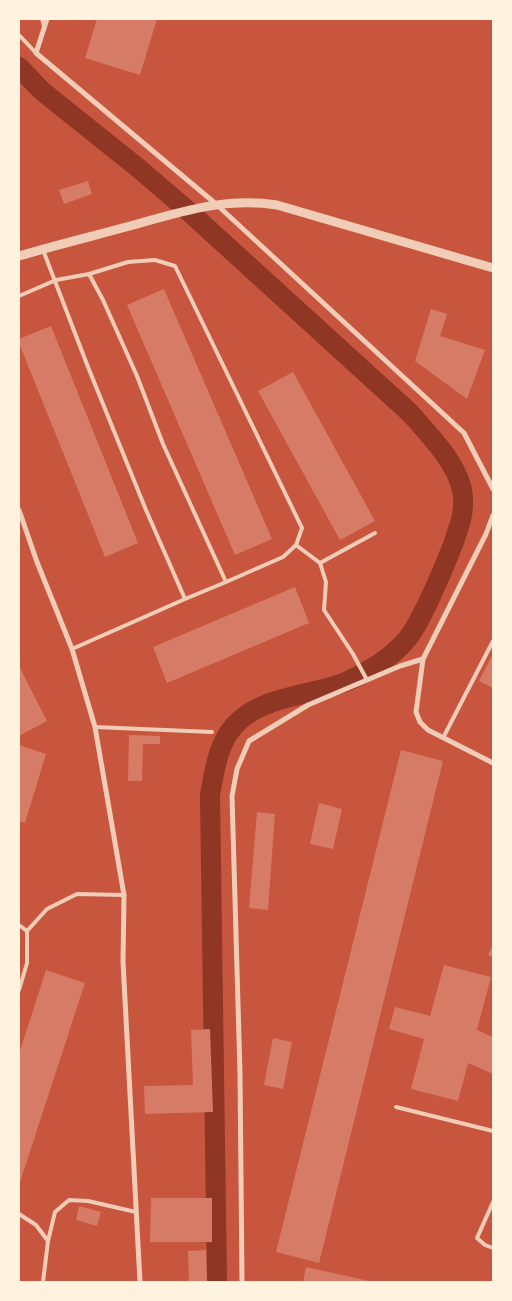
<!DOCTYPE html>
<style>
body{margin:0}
#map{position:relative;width:512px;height:1301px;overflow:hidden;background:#c8553d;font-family:"Roboto Condensed",sans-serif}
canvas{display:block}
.frame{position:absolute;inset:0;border:20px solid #fff3e0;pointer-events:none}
</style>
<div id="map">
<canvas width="512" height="1301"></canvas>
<div class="frame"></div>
</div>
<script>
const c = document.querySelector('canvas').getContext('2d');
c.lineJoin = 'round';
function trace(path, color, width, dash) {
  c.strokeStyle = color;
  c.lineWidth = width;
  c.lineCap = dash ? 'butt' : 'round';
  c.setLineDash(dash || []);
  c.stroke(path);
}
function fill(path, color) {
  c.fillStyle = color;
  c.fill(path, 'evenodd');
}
trace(new Path2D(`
 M19 67 42 91 137 167 186 209 409 412C427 432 457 463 462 490 464 499 463 511 461 520 459 527 456 535 454 542 446 563 437 584 427 605 421 616 416 628 408 638 397 652 383 662 367 671 360 675 351 680 343 683 311 695 267 696 240 720 218 739 215 768 210 795L217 1282`), '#8f3625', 20);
fill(new Path2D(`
 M97 19H157L140 75 85 58Z
 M88 181 92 194 64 204 59 190Z
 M164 289 272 539 235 555 127 305Z
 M431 309 447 314 440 336 485 350 467 399 415 361Z
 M51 326 138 543 105 557 19 343V339Z
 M293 372 375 521 340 540 258 391Z
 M295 587 309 623 167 683 153 647Z
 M493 654V688L479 681Z
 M19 666 47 721 19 736Z
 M129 735 160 736V744H143L142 781H128Z
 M19 745 46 754 25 823 19 821Z
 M401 750 443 761 319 1263 276 1252Z
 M319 803 342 809 333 849 310 844Z
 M257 812 275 814 268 910 249 908Z
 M493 945V957L488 955Z
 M444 965 491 977 477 1030 493 1037V1074L468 1063 458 1101 411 1089 424 1039 389 1029 395 1007 430 1016Z
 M46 970 85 983 19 1185V1054Z
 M210 1029 213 1112 145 1114 144 1086 193 1085 191 1030Z
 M273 1038 292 1042 283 1089 264 1085Z
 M151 1198H212V1242H150Z
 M79 1206 101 1212 97 1226 76 1220Z
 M206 1250 207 1282H189L188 1251Z
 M306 1267 369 1281V1282H303Z`), '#d67c66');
trace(new Path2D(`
 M42 19 44 26
 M19 35 36 53
 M43 250 88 367 146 510 185 599 72 649
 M89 274 128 262 155 260 175 266 302 528 296 545 283 557 226 582
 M19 296 56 280 89 274 103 300 137 376 163 444 226 582 185 599
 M296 545 320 563 326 582 324 610 353 654 367 680
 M320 563 375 533
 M95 727 212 732
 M443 738 493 641
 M19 925 27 931V963L19 990
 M27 931 47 909 77 894 124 895
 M396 1107 493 1131
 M493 1202 477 1238 485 1245 493 1248
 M19 1214 36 1225 48 1241 43 1282
 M48 1241 55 1212 69 1200 88 1201 136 1212`), '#f1ccb7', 4);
trace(new Path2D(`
 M47 19 36 53 216 204 464 433 493 489
 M19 510 37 562 72 649 95 727 124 895 123 962 140 1282
 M493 515 486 534 423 659 416 712 420 722 428 730 493 763
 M242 1282 240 1073 232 796 237 769 249 741 308 705 400 666 423 659`), '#f1ccb7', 5);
trace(new Path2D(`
 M19 256C56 245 93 236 130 226 180 212 225 197 277 205L493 268`), '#f1ccb7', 9);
</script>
